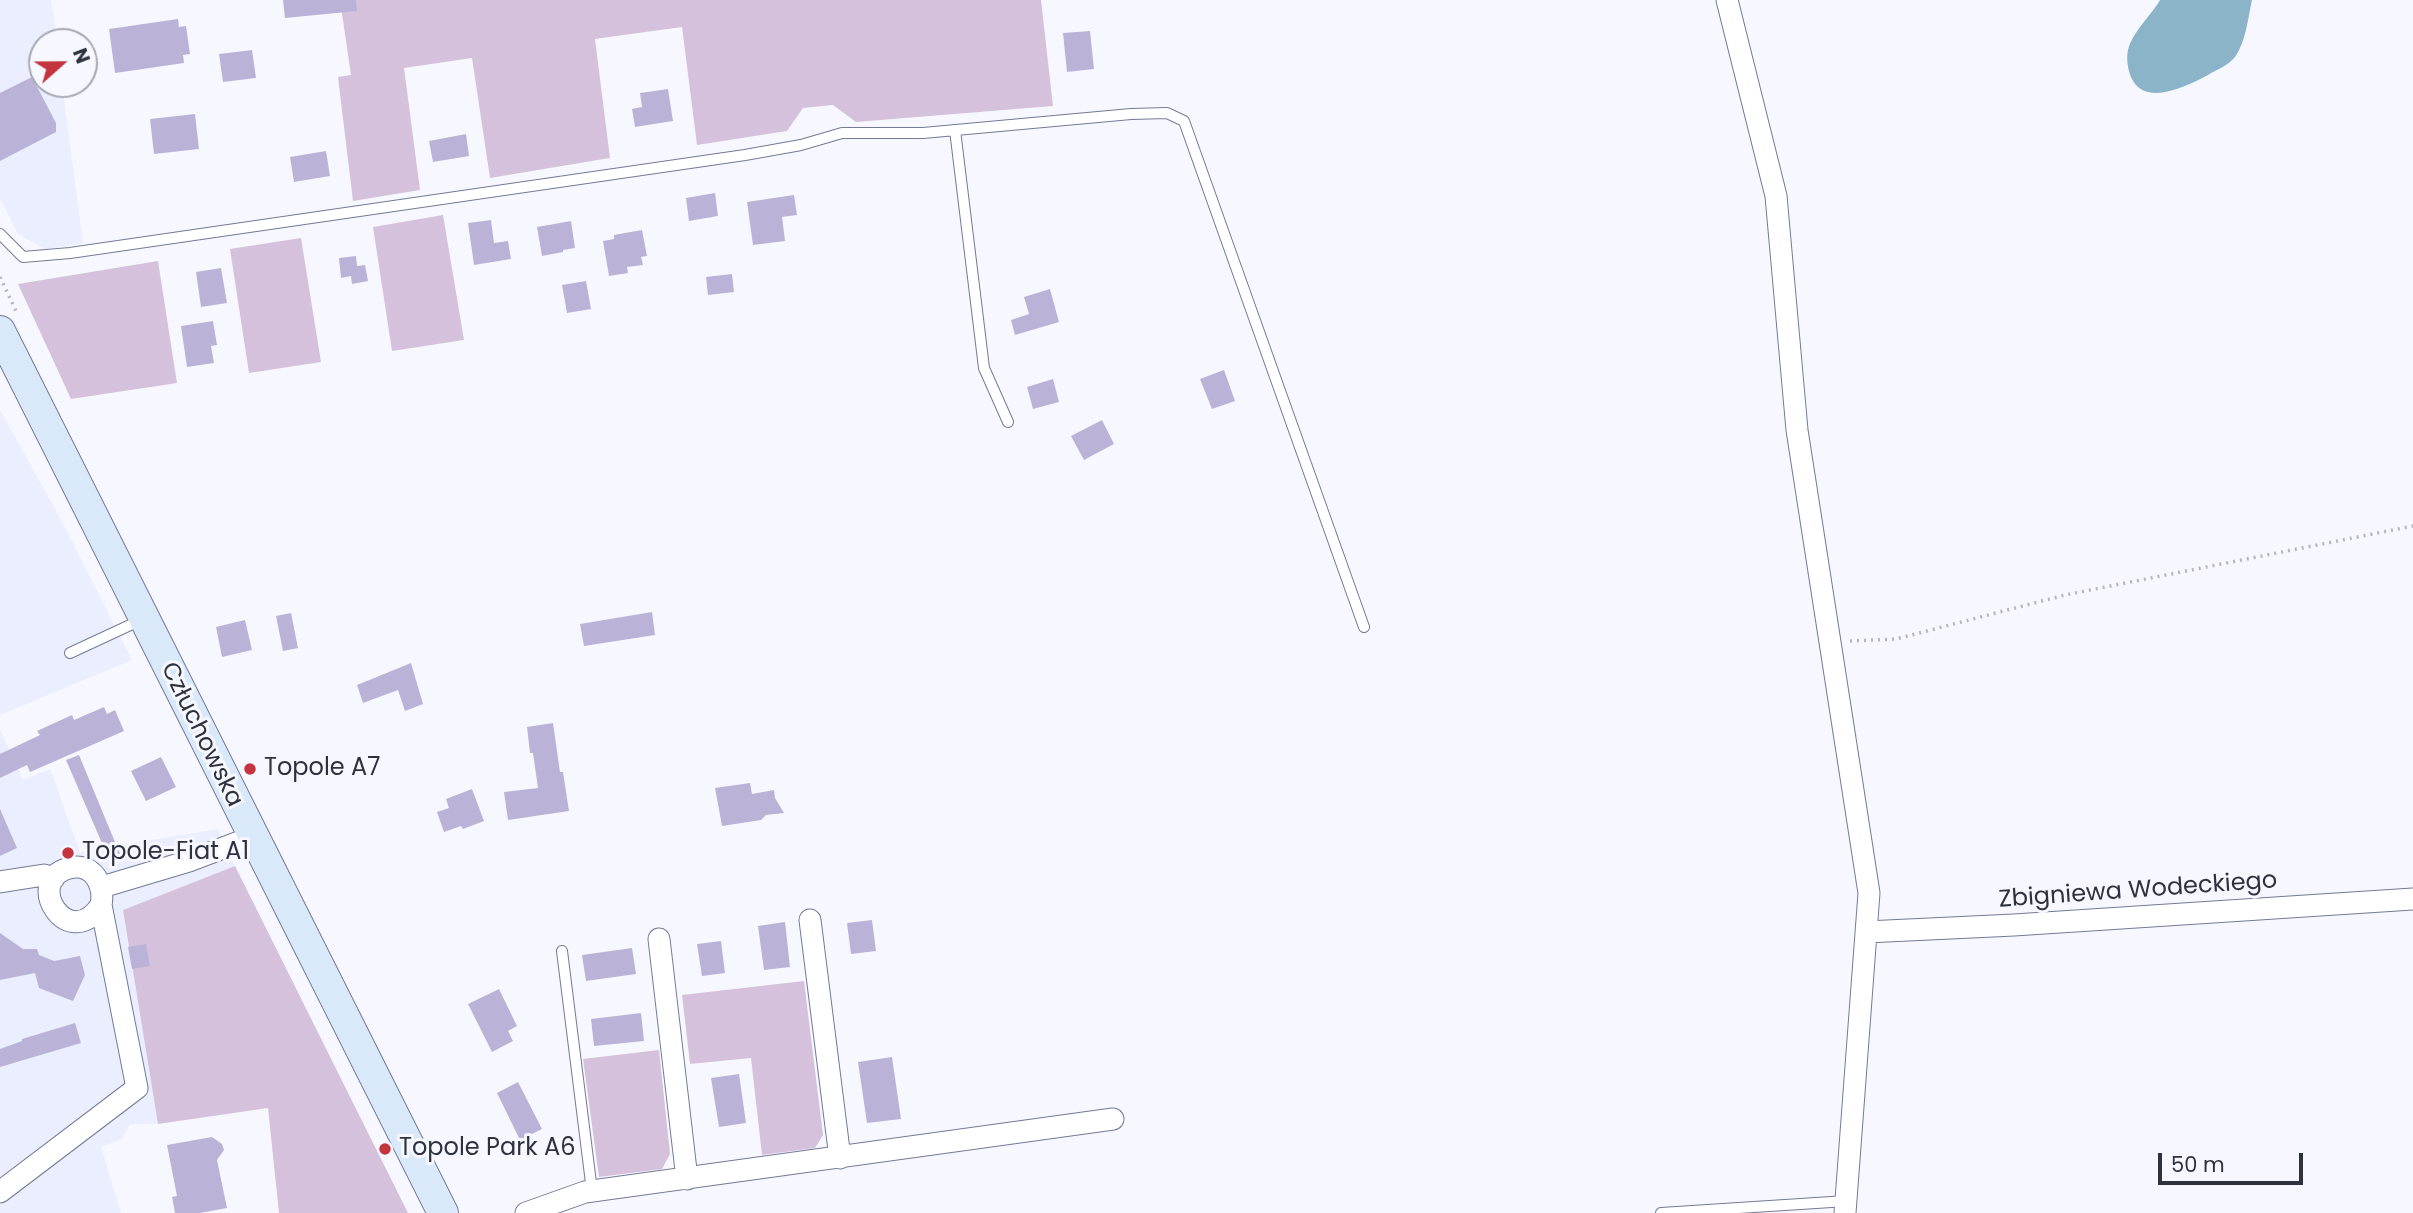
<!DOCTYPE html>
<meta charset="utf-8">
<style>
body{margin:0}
#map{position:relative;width:2413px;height:1213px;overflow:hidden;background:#f7f8ff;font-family:Poppins,sans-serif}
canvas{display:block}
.north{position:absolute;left:28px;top:28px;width:70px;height:70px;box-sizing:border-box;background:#f7f8ff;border:2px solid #a7a8b2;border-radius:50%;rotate:69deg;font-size:19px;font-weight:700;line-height:28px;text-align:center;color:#2e313e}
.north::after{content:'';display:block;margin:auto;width:24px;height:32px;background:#c4343e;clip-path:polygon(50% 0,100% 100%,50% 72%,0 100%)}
.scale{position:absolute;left:2158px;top:1153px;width:145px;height:32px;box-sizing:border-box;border:4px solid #2e313e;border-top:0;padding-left:9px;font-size:21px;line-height:24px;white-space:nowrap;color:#2e313e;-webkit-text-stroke:5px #f7f8ff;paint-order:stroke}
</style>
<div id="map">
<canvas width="2413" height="1213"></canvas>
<div class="north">N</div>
<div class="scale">50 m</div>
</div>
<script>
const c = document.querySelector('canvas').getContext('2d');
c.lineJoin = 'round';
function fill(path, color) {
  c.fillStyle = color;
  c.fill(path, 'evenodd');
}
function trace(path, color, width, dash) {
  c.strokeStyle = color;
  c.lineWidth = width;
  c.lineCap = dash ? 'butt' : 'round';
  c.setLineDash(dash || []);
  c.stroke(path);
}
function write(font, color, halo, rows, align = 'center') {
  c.font = font + ' Poppins,sans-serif';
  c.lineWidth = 6;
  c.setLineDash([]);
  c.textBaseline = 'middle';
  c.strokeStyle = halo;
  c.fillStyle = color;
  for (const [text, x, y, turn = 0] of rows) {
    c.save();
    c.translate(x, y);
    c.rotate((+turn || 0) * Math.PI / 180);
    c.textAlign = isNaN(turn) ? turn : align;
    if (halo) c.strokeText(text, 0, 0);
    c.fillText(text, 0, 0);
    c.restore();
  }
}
fill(new Path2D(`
 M0 0H51L57 42H42V84H62L83 243 45 249 18 234 0 199Z
 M0 410 60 518 132 660 0 715Z
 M0 729 23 780 50 769 80 852 218 829 235 866 123 910 158 1124H130L122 1139 101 1147 121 1213H0Z`), '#eaeefe');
fill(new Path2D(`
 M340 0H1041L1053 106 856 122 833 105 803 108 787 131 697 145 682 27 595 39 610 158 490 178 472 58 404 68 420 190 353 201 338 77 351 75Z
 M443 215 464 340 392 351 373 227Z
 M301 238 321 362 249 373 230 249Z
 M158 261 177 383 71 399 18 284Z
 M235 866 408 1213H279L268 1108 158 1124 123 910Z
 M804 981 823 1135 815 1148 762 1155 751 1058 690 1064 682 995Z
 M659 1050 670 1154 662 1169 599 1177 583 1059Z`), '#d5c1dc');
fill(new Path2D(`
 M2160 0H2252C2248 18 2246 41 2235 57 2229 65 2216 70 2208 75 2187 86 2144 108 2131 77 2128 70 2126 58 2128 50 2133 31 2150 17 2160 0Z`), '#8cb4c9');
fill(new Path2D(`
 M283 0H356L357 11 285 18Z
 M178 19 179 27 186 26 190 54 183 55 184 63 115 73 109 29Z
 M1090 31 1094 69 1067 72 1063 33Z
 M252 50 256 78 223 82 219 54Z
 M32 77 56 123V132L0 161V93Z
 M668 89 673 121 635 127 632 109 642 107 640 93Z
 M195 114 199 149 154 154 150 119Z
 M466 134 469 156 433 162 429 141Z
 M326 151 330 176 294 182 290 157Z
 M715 193 718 216 689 221 686 198Z
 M794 195 797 215 782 217 785 241 753 245 747 202Z
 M491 220 494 243 508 241 511 259 474 265 468 223Z
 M571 221 575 248 563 250V252L542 256 537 227Z
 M642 230 647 256 641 257 643 265 627 267 628 273 609 276 603 241 614 239V235Z
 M356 256 357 266 365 265 368 281 352 284 351 276 341 278 339 258Z
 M221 268 227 303 201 307 196 272Z
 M732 274 734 292 708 295 706 277Z
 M586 281 591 309 567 313 562 285Z
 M1050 289 1059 322 1015 335 1011 320 1029 314 1024 297Z
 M213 321 217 345 211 346 214 363 187 367 181 326Z
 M1224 370 1235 401 1212 409 1200 379Z
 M1053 379 1059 402 1033 409 1027 387Z
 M1102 420 1114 444 1084 460 1071 436Z
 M652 612 655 635 584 646 580 624Z
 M291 613 298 648 283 651 276 616Z
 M245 620 252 650 222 657 216 627Z
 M411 663 423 704 405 711 398 690 363 703 357 685Z
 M104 707 107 714 115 710 124 731 30 772 27 765 0 778V754L40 735 37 731 72 715 74 720Z
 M553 723 560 772H563L569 811 508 820 504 792 538 788 533 753H530L527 727Z
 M79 755 122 859 111 864 66 760Z
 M161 757 176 787 146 801 131 771Z
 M750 783 752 794 774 790 775 798 784 813 766 815 761 820 722 826 715 788Z
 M472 789 484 821 463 829 461 826 444 832 437 812 449 808 446 799Z
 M0 809 17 848 0 856Z
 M872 920 876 951 851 954 847 923Z
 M785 922 790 967 764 970 758 926Z
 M0 933 23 949H37L39 955 54 961 80 956 85 975 73 1001 39 988 35 973 0 980Z
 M721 941 725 973 702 976 697 944Z
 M146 944 150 966 132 969 128 947Z
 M632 948 636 974 586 981 582 955Z
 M499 989 517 1026 508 1031 513 1041 492 1052 468 1004Z
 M641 1013 644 1041 594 1046 591 1019Z
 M75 1023 81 1043 0 1067V1049L22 1041V1039Z
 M892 1057 901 1119 867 1123 858 1062Z
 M739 1074 746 1123 719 1127 711 1078Z
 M518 1082 542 1129 520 1140 497 1093Z
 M212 1137 222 1144 224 1150 217 1160 227 1208 200 1213H175L172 1197 177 1196 167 1145Z`), '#bbb2d8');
const service = new Path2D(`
 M955 130 984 368 1008 422
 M0 234 23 257 70 253 745 155 801 145 842 133H923L1131 114 1167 113 1184 121 1364 627
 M70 653 141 620
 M562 951 592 1191
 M1661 1213 1847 1201`);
const minor = new Path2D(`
 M1727 0 1776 196 1797 430 1869 893 1845 1213
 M0 882 44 875 54 878
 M102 887 189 861 252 837
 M810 920 840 1158
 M1866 932 2014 925 2413 899
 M659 939 687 1179
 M0 1192 137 1088 101 905C105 885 93 862 69 868 22 881 69 954 101 905
 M526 1213 585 1192 1113 1119`);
const secondary = new Path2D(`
 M0 331 443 1213`);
trace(service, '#737a97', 12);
trace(minor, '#737a97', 23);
trace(secondary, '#737a97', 32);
trace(new Path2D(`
 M0 277 17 313
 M1850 641 1896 639 2065 595 2413 526`), '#b4b5be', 3.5, [2, 5]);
trace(service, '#fff', 10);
trace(minor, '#fff', 21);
trace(secondary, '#dae9fa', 30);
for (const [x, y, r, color] of [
 [250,769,7,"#c4343e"],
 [68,853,7,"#c4343e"],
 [385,1149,7,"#c4343e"]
]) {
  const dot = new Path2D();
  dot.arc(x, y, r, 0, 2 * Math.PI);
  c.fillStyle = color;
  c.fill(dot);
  trace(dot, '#f7f8ff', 2.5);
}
write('24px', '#2e313e', '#f7f8ff', [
 ["Człuchowska",201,735,64],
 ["Zbigniewa Wodeckiego",2138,891,-4]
]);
write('24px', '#2e313e', '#f7f8ff', [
 ["Topole A7",264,769],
 ["Topole-Fiat A1",82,853],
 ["Topole Park A6",399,1149]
], 'left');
</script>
